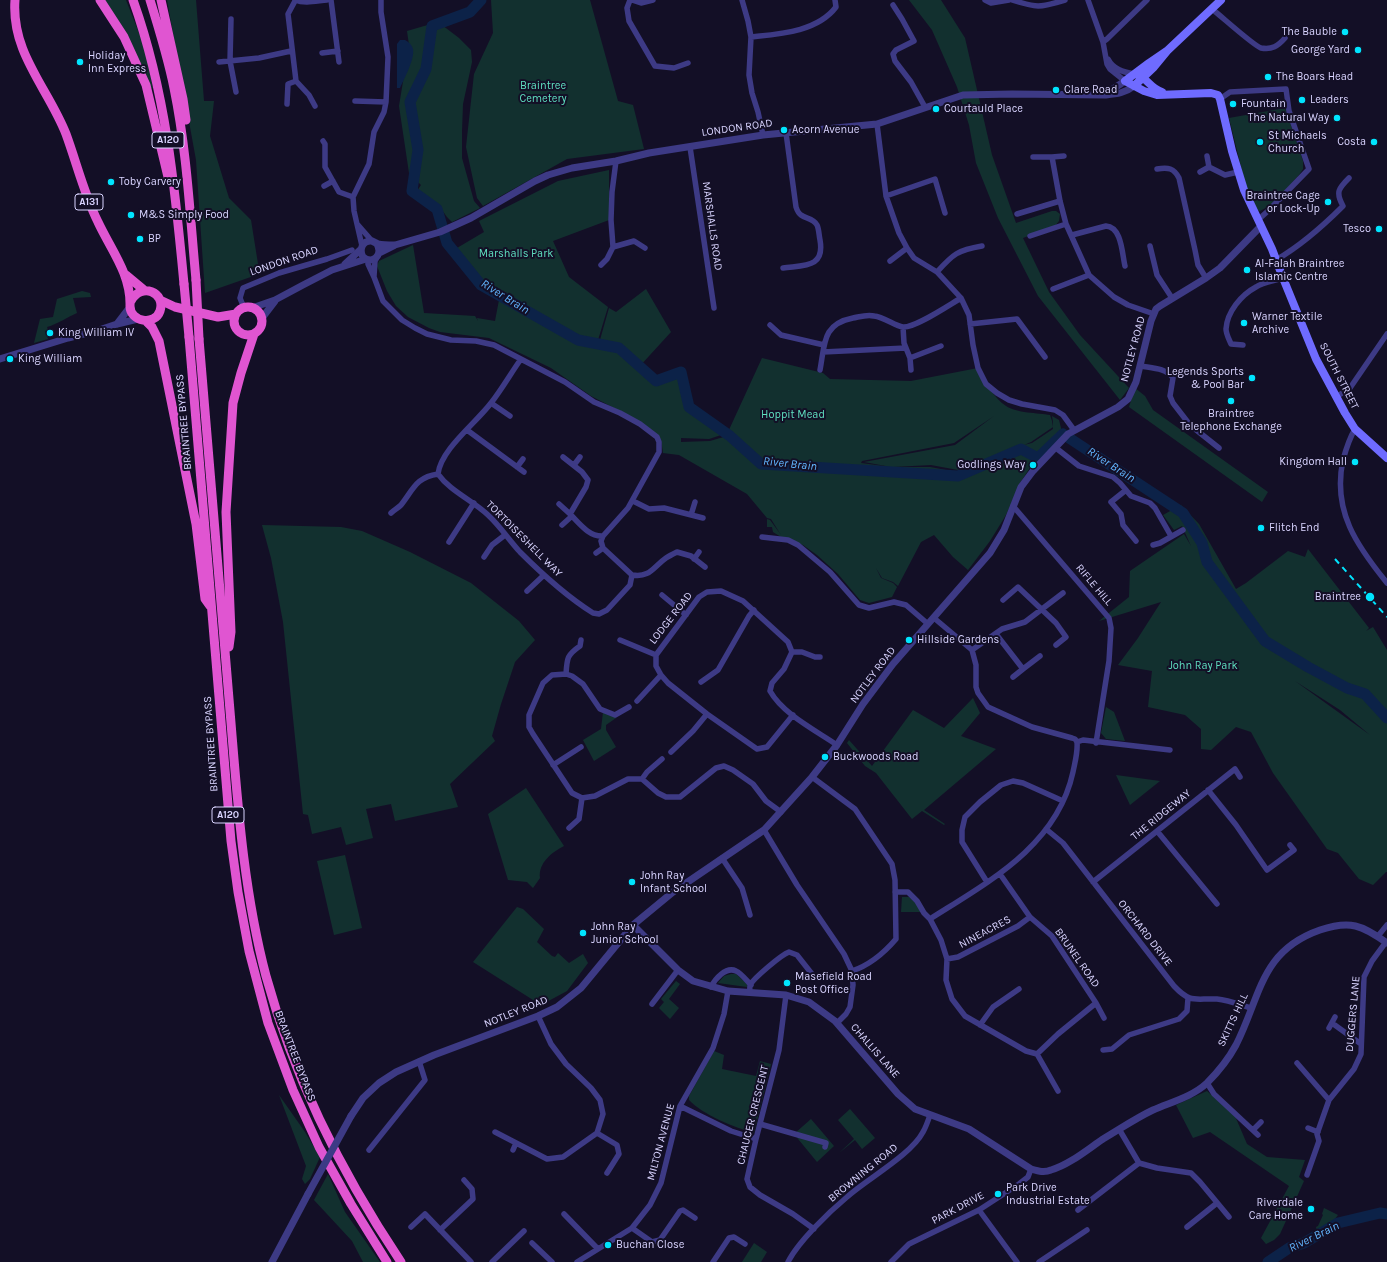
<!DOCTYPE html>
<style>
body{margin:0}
canvas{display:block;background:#130f26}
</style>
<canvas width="1387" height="1262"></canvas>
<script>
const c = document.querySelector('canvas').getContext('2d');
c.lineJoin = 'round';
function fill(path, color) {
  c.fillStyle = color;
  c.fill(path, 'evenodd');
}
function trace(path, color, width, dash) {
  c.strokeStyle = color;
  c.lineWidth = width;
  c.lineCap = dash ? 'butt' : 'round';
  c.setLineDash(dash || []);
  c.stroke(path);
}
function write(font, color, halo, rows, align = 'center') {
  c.font = font + ' Karla,sans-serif';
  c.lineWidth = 4;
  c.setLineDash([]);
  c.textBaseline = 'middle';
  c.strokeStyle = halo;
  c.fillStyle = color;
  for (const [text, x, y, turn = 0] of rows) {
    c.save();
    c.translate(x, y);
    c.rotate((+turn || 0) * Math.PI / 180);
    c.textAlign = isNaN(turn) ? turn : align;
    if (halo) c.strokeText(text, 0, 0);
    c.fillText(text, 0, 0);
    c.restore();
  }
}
fill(new Path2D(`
 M102 0H126L145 48 153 88 150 89Z
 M167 0H196L204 101H214L210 136 229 198 251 220 258 264 265 272 205 293 196 160Z
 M491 0H590L618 101 633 105 644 149 567 159 483 206 477 198 466 147 474 74 493 33Z
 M909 0H941L965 38 992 155 1016 223 1052 211H1056L1060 214 1059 221 1055 226 1023 238 1049 292 1080 335 1129 388 1120 400 1038 296 998 218 976 163 969 125 957 87 932 30Z
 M438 22 459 38 471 50 472 62 463 104 462 131V158L474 201 480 208 452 222 447 217 439 206 417 191 421 185 409 173 399 106 409 45 407 31Z
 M1285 108 1303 161V169L1299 175 1271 205 1260 211 1256 210 1245 183 1229 118Z
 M609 170V220L553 241 569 277 608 307 598 340 576 334 484 282 457 248 484 232 479 221 558 181Z
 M413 245 424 313 475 316 478 321 477 318 495 321 499 300 577 343 598 347 609 308 616 312 646 289 671 332 639 367 657 383 679 374 688 409 724 434 709 439 681 438V442L710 441 727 436 760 465 957 478 1021 451 1030 456 1028 459 1031 457 1035 460 1020 483 1006 515 990 541 968 570 953 557 934 535 921 542 898 586 893 582 882 578 876 568 881 578 893 583 897 587 892 597 869 603 860 600 838 574 817 555 803 545 781 537 773 532 772 527H767V519L770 520 781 535 771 519 767 518 747 494 679 455 663 453 661 440 620 411 591 396 551 368 489 338 440 332 429 328 408 317 396 306 387 291 377 266 379 261Z
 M82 291 90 293 91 297 73 298 77 313C67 317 58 324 47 327L48 330 45 331 48 339 34 343 40 319 53 317 57 299Z
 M762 358 823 373 830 379 911 381 978 368C985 382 994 398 1006 406 1016 413 1038 413 1050 415L1052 421 1053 427 1031 442 1024 445 1032 443 1053 429V422L1052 416 1059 420 1062 432 1037 455 1021 447 957 474 848 465 761 464 728 432ZM994 416 955 445 864 462 891 467 861 463 862 461 954 443ZM931 465 958 470 972 465 957 472 930 467H893Z
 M1135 388 1145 396 1153 410 1268 492 1262 502 1129 407Z
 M1181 505 1199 524 1236 589 1246 583 1288 551 1305 557 1308 549 1369 628 1366 631 1373 627 1387 650V872H1386L1373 885 1359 879 1338 853 1327 849 1273 773 1251 732 1236 727 1211 750 1201 749V729L1185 715 1148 707 1152 671 1118 665 1138 638 1161 602 1099 621 1129 597 1130 571 1184 534 1191 546 1182 526 1174 530 1163 515ZM1295 681 1340 710 1370 735Z
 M262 525 341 527 362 531 410 552 471 583 519 621 535 640 515 662 501 704 492 736 495 741 450 784 458 807 395 821 391 804 366 809 373 838 346 845 341 827 312 834 308 815 303 814 283 622 271 558Z
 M973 698 980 713 961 736 996 749 924 810 945 824 944 825 922 811 912 819 876 773 865 766 847 743 849 740 872 766 913 710 944 728Z
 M1106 707 1114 712 1125 741 1106 739 1101 733Z
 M603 712 615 716 616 718 606 725V730L616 747 594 761 583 740 601 729Z
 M1116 775 1160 781 1130 805Z
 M526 788 564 846C552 852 538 863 540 878L533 888 527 882 508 880 488 814Z
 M345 855 362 928 334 935 317 861Z
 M902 897H909L917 904 921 912H901Z
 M517 907 523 909 544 929 537 942 552 956 555 957 558 953 569 963 583 954 588 963 567 991 541 1005 473 962Z
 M731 974H736L747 984V987L718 983 724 976Z
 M676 981 680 984 669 999 679 1008 670 1019 659 1008 664 1002 661 999Z
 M714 1051 724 1055 722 1069 756 1076 760 1061 771 1064 754 1133C734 1127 703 1115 689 1100V1096Z
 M1207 1091 1235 1116 1247 1144 1267 1157 1305 1160 1299 1177 1304 1181 1280 1234 1274 1240 1266 1244 1261 1238 1289 1186 1210 1132 1193 1138 1176 1105Z
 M279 1095 305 1132 320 1157 310 1179 305 1184 302 1179 306 1166Z
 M850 1109 875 1138 862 1149 855 1140 839 1153 854 1139 838 1120Z
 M811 1119 834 1146 817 1162 794 1134Z
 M328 1174 345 1212 380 1262H363L352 1241 314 1200Z
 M1324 1208 1338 1215C1333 1222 1326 1228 1317 1231L1316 1227 1318 1226 1323 1215 1322 1214Z
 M754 1243 767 1252 761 1262H742Z`), '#12302f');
fill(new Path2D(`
 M400 40H405C409 42 412 45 413 49 415 59 404 79 400 88H397V44Z`), '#0c2248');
trace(new Path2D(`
 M1380 1213 1387 1216`), '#0c2248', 2);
trace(new Path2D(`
 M481 0 470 12 432 26 426 69 410 102 418 150 412 191 437 209 447 243 481 285 578 340 619 348 656 381 681 372 689 407 730 436 761 464 958 476 1021 449 1038 458 1063 434 1183 513 1202 543 1207 562 1265 641 1308 667 1347 688 1365 694 1387 718
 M1268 1262 1289 1248 1304 1243 1338 1223 1380 1213 1387 1214`), '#0c2248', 11);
trace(new Path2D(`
 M295 0C305 4 316 1 327 0
 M331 0 339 62
 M630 0 627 8 629 21 655 66 674 68 688 63
 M632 0 641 3 653 0
 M742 0 748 21 751 37 749 75 752 93 758 112 763 135
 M985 0 991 3 1009 0
 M1012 0C1037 8 1039 8 1065 0
 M1088 0 1103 42 1107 64 1110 69 1125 81
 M295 1 288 14 296 81 309 95 315 106
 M893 5 902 19 914 41 896 50 893 54 895 61 911 82 925 107
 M1212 9C1221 16 1254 46 1261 48 1272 50 1278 46 1285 38
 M231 19 230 61 236 92
 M751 37C779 34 817 32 836 7L835 0
 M1103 42 1107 39 1147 0
 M322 53 338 51
 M1108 59C1113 69 1123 72 1134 74
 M219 62 259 58 291 51
 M1220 99 1230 92 1286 89 1289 111 1309 169 1269 210 1258 220
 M355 101 386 102
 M287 104 288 84 296 81
 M877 124 886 196 899 233 907 248 914 258 937 272 961 298 969 315 973 345 978 368 986 384 997 393 1009 400 1022 404 1055 410 1063 415 1074 430
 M323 141 325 144V167L339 192 353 197
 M690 147 714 308
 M1033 157H1052L1064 156
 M1052 157 1060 201 1066 224 1089 275 1114 297 1128 305 1154 314
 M1209 167 1225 175 1238 172
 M1157 169C1168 167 1174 168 1179 178L1195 250 1198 265 1206 278
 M1200 172 1209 167 1207 156
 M324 186 333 181
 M886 196 935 179 945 213
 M1017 214 1060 201
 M358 225 372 241
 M1072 235 1106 226C1122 227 1122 254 1125 266
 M1030 236 1066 224
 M362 246 354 211 353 197 369 164 374 132 384 112 386 102 388 57 381 12V0
 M1150 246 1157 275 1172 298
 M613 247 634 241 645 248
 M368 260V264L374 277 383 301 402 320 415 328 427 334 451 340 476 341 494 345 565 382 594 402 620 413 640 424 657 437 659 442V452L628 508 603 536 601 541 603 548 632 575
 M1276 260C1300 246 1323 226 1343 206 1335 192 1339 188 1349 178
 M890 261 907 248
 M601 265 607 259 613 247 611 220 612 192 616 161
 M783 268C804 265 825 268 820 240 819 236 819 229 817 225 813 218 806 219 801 215 798 213 797 210 796 207L786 133
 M937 272C953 254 958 250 982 246
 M374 276 375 261 377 257
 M1053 289 1089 275
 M244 308 240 298 243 288 279 273 327 259 352 250
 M970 324 1017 319 1045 357
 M770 325 781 335 824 345
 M903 327 904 343 910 358 911 370
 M1243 345 1231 344C1229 339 1226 334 1226 329 1227 312 1241 295 1256 287 1263 282 1274 281 1283 278
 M823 352 906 348
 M910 358 941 346
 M521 359C511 373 502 389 491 403 476 423 441 449 438 474 450 491 472 500 488 515 500 526 509 540 520 552 543 575 566 596 593 613L599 614 607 610 630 585 632 575
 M1141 366C1152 368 1166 368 1173 378L1170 396 1173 403 1190 425 1219 448
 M820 370C825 344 822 324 853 318 859 317 867 314 874 316 884 317 895 326 903 327 915 328 949 305 961 298
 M1336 397 1350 388 1387 334
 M491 403 510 416
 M1355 429C1349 439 1346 449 1343 460 1332 511 1357 546 1387 583
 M467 430 524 472
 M1056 448 1079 466 1113 477 1120 483 1131 496 1150 503 1155 508 1171 536
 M563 457 582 472 588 480 586 487 570 514C579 523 589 537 603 536
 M574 465 580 457
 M517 467 523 459
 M1126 490 1111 502 1121 514 1123 525 1136 541
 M633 501 649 509 664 508 703 518
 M559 504 570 514
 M1013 506 1109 618 1111 628 1109 661 1096 743
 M391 513C394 510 398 508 401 505 413 490 416 477 438 474
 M691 515 695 502
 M562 525 572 516
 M762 537 788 540 798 545 830 572 859 605 869 608 894 602 906 605 928 624
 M449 542 474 503
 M1153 545 1160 543 1183 530
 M596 553 603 548
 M484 557 492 545 505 535
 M694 559 699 552
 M632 575C650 578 653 567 666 558 669 556 673 554 677 552L691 556 705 567
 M527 591 544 575
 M662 595 686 615
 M1003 600 1018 587 1056 623 1066 637 1056 645
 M934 618 972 650 976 665V687L978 693 988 707 1032 727 1072 738 1075 739 1077 742
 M996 634 1023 669 1040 656
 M620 640 656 655
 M972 650 1002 629 1025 622 1063 593
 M792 652H802L815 657H820
 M566 674C567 658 567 655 580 646L581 640
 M1013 677 1023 669
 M701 682 718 670 749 616 754 610
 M637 701 661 675
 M629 707 615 715 600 709 583 684 572 676 566 674 552 675 543 683 529 715V727L533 734 572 793 582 798 595 796 628 779H642L658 793 666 797H680L716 768 724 766 733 770 753 784 766 801 781 812
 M793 715 767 747 757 749 707 714 668 683 661 675 656 666V655L699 597 707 592 721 591 743 601 788 642 792 652 784 669 772 683 770 691C783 714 815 730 837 745
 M1077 742 1083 740 1170 750
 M671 752 693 731 707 714
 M553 765 581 747
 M812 777 855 809 892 864 895 880 896 939C884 953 870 965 852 971
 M642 779 647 772 662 759
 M1208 790 1236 825 1267 870 1294 850 1290 845
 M569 828 579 819 582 798
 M1046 829 1063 843 1174 986C1191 1004 1195 998 1217 999 1228 1000 1241 1005 1251 1008
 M764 830 797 885 844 954 852 971 853 985 850 1007 846 1014 837 1023
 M1157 831 1217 904
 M722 858 742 888 750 915
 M1000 874 1030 917 1052 936 1096 1003 1104 1018
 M987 882 962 842V830L965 817 980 802 1001 785 1013 781 1023 783 1063 801
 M1093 882 1235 769 1240 777
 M895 892H908L917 901 924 913 930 919 941 940 947 959 946 980 952 999 965 1016 1026 1051 1037 1054 1058 1034 1096 1003
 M930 919C988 882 1057 846 1073 772 1075 762 1078 752 1077 742
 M1378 936 1387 925
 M947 959 958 957 1018 926 1030 917
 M711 987C715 979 726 966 736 971 741 973 747 981 751 985
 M749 992C750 990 750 987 750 985 754 978 781 955 789 952L797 955 812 974
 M786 995 779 1050 756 1139 747 1179 750 1187 760 1195 793 1214 814 1229
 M652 1004 678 970
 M1332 1023 1361 1044
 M980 1025 993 1007 1019 989
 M1329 1028 1335 1017
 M1103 1050 1112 1049 1129 1035 1179 1019 1187 1011 1188 998
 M1037 1054 1058 1091
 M1297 1063 1329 1100
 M1207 1083 1214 1094 1258 1135
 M680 1106 731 1131 756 1139
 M760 1124 826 1143 825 1147
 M1308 1128 1318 1132
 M1119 1129 1139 1163 1157 1168 1191 1173 1200 1182 1229 1217
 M1253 1130 1261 1122
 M495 1132 547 1159 563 1157 597 1133 603 1114 600 1100 591 1088 566 1064 551 1044 538 1016
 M597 1133 617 1145 619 1154 607 1173
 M369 1150 425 1080 419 1061
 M513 1150 516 1143
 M1307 1175 1319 1141 1317 1134 1329 1100 1354 1069 1361 1054 1364 977 1372 961 1386 942
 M979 1210 1017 1262
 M1078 1210 1139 1163
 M564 1214 597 1248
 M411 1227 425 1214 471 1262
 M1187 1227 1217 1203
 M632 1228 652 1242 660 1240 680 1211 683 1210 695 1218
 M440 1230 473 1199 472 1189 464 1180
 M532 1243 552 1262
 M492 1262 524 1231
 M577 1262 632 1228 650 1205 661 1183 680 1106 713 1048 724 1014 728 991
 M713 1262 729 1238 734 1237 745 1244
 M788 1262C798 1242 829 1212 847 1197 867 1179 911 1155 923 1132 926 1127 928 1121 930 1115
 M891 1262 909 1244 979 1210 1019 1184 1028 1177 1031 1169
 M1039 1262 1087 1230`), '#3d3a85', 5.5);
trace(new Path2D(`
 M1102 93 1113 89 1125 81
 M377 244C383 255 373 265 363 257 359 250 362 240 372 241 374 242 376 243 378 244 383 245 389 245 394 245
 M379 253 395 245 440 232 471 218 535 181 548 175 572 168 616 161 649 153 763 135 877 124 963 95 1012 94 1106 95C1117 94 1125 93 1134 86
 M345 264 360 250
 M252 308 275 300 303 285 332 270 366 259
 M262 318 275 301
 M117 324 130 307
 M0 359 68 338 99 330 117 324 138 319
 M633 925 678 970 693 981 728 991 786 995 809 1002 835 1021 898 1094 915 1109 969 1129 1031 1169C1038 1171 1044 1173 1051 1170 1069 1165 1088 1149 1103 1139 1120 1129 1136 1118 1153 1110 1171 1102 1192 1097 1207 1083 1218 1072 1229 1058 1236 1045 1261 996 1260 951 1320 930 1350 920 1362 925 1387 943
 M351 1116 363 1098 379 1083 396 1072 434 1055 538 1016 557 1007 581 988 633 925 673 892 764 830 812 777 837 745 863 704 893 664 990 553 1004 530 1021 487 1033 471 1068 434 1118 407 1128 399 1136 382 1151 321 1156 309 1160 306 1206 278 1220 268 1261 226
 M272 1262 308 1194`), '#3d3a85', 7);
trace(new Path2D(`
 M1168 50 1149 63 1125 81 1144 91 1157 95 1211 93 1218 95 1220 99 1232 151 1244 190 1272 249 1283 278 1316 359 1345 413 1355 429 1387 458
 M1139 76C1148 79 1150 88 1162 92
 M1134 86 1154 67 1168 50 1221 0`), '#6f6bff', 8);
trace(new Path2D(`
 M15 0C11 53 48 88 66 134 77 164 84 194 98 222 111 250 131 274 130 306 130 322 155 326 160 311 166 292 141 282 131 301
 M100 0 124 37 146 85 168 177
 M133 0C166 92 175 188 184 284
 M150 0C159 29 168 58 174 88 187 151 190 216 196 280
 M161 0 183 99 186 120
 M126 275 144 290
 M160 300 175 307 218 317 236 314
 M234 321a14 14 0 1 1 28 0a14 14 0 1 1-28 0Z
 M146 321 152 327 159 341 196 524 205 599 210 606
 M189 337 231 841 238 892 249 951 268 1023 293 1090 319 1147 351 1204 387 1262
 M199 339C210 459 220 579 229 699 237 792 242 885 266 976 294 1078 342 1174 401 1262
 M229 647 231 632 226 512 233 403 241 373 254 334`), '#e055d1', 9);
trace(new Path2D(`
 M1335 559 1387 617`), '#00e5ff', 2, [6, 5]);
trace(new Path2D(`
 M308 1194 351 1116`), '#3d3a85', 7);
trace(new Path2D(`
 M196 280 199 339
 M184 284 189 337`), '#e055d1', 9);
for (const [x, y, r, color] of [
 [1345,32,4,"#00e5ff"],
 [1358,50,4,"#00e5ff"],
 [80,62,4,"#00e5ff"],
 [1268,77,4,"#00e5ff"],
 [1056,90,4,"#00e5ff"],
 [1302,100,4,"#00e5ff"],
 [1233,104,4,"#00e5ff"],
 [936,109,4,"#00e5ff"],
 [1337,118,4,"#00e5ff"],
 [784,130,4,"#00e5ff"],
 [1260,142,4,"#00e5ff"],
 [1374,142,4,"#00e5ff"],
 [111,182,4,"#00e5ff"],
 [1328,202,4,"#00e5ff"],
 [131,215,4,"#00e5ff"],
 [1379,229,4,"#00e5ff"],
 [140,239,4,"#00e5ff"],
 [1247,270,4,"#00e5ff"],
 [1244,323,4,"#00e5ff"],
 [50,333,4,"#00e5ff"],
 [10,359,4,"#00e5ff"],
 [1252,378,4,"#00e5ff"],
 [1231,401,4,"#00e5ff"],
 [1355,462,4,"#00e5ff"],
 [1033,465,4,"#00e5ff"],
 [1261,528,4,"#00e5ff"],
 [1370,597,5,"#00e5ff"],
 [909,640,4,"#00e5ff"],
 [825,757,4,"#00e5ff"],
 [632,882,4,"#00e5ff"],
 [583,933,4,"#00e5ff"],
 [787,983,4,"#00e5ff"],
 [998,1194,4,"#00e5ff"],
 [1311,1209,4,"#00e5ff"],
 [608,1245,4,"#00e5ff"]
]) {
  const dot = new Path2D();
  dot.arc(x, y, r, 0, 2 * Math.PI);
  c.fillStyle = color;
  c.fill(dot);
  trace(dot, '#130f26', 1.5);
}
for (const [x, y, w] of [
 [168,140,32],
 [89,202,28],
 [228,815,32]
]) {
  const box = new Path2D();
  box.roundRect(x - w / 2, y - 8, w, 16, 3);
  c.fillStyle = '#130f26';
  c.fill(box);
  trace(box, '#d9d4ff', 1);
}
write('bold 10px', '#d9d4ff', null, [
 ["A120",168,140],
 ["A131",89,202],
 ["A120",228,815]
]);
write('11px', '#d9d4ff', '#130f26', [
 ["The Bauble",1337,32,"right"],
 ["George Yard",1350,50,"right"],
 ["Holiday",88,56],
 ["Inn Express",88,69],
 ["The Boars Head",1276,77],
 ["Clare Road",1064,90],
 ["Leaders",1310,100],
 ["Fountain",1241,104],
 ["Courtauld Place",944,109],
 ["The Natural Way",1329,118,"right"],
 ["Acorn Avenue",792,130],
 ["St Michaels",1268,136],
 ["Church",1268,149],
 ["Costa",1366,142,"right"],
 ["Toby Carvery",119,182],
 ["Braintree Cage",1320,196,"right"],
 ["or Lock-Up",1320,209,"right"],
 ["M&S Simply Food",139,215],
 ["Tesco",1371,229,"right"],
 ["BP",148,239],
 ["Al-Falah Braintree",1255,264],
 ["Islamic Centre",1255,277],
 ["Warner Textile",1252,317],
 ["Archive",1252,330],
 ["King William IV",58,333],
 ["King William",18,359],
 ["Legends Sports",1244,372,"right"],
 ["& Pool Bar",1244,385,"right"],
 ["Braintree",1231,414,"center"],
 ["Telephone Exchange",1231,427,"center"],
 ["Kingdom Hall",1347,462,"right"],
 ["Godlings Way",1025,465,"right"],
 ["Flitch End",1269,528],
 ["Braintree",1361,597,"right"],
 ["Hillside Gardens",917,640],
 ["Buckwoods Road",833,757],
 ["John Ray",640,876],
 ["Infant School",640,889],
 ["John Ray",591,927],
 ["Junior School",591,940],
 ["Masefield Road",795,977],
 ["Post Office",795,990],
 ["Park Drive",1006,1188],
 ["Industrial Estate",1006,1201],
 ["Riverdale",1303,1203,"right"],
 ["Care Home",1303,1216,"right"],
 ["Buchan Close",616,1245]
], 'left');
write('11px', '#5fe0c0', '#130f26', [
 ["Braintree",543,86],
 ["Cemetery",543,99],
 ["Marshalls Park",516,254],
 ["Hoppit Mead",793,415],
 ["John Ray Park",1203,666]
]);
write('11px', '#d9d4ff', '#130f26', [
 ["LONDON ROAD",737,128,-8],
 ["MARSHALLS ROAD",712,226,82],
 ["LONDON ROAD",284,261,-19],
 ["NOTLEY ROAD",1133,349,-75],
 ["SOUTH STREET",1339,376,63],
 ["BRAINTREE BYPASS",184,422,-95],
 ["TORTOISESHELL WAY",524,539,45],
 ["RIFLE HILL",1094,585,50],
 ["LODGE ROAD",671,618,-52],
 ["NOTLEY ROAD",873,675,-53],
 ["BRAINTREE BYPASS",211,744,-94],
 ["THE RIDGEWAY",1161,815,-39],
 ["NINEACRES",985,932,-28],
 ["ORCHARD DRIVE",1145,933,52],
 ["BRUNEL ROAD",1077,958,55],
 ["NOTLEY ROAD",516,1012,-22],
 ["DUGGERS LANE",1353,1014,-85],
 ["SKITTS HILL",1233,1020,-65],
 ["CHALLIS LANE",875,1051,49],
 ["BRAINTREE BYPASS",295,1056,69],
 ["CHAUCER CRESCENT",753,1115,-76],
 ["MILTON AVENUE",661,1142,-75],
 ["BROWNING ROAD",863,1173,-39],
 ["PARK DRIVE",958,1208,-28]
]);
write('italic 12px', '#62b6ff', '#130f26', [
 ["River Brain",505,297,32],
 ["River Brain",790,464,6],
 ["River Brain",1111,465,33],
 ["River Brain",1314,1237,-26]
]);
</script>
